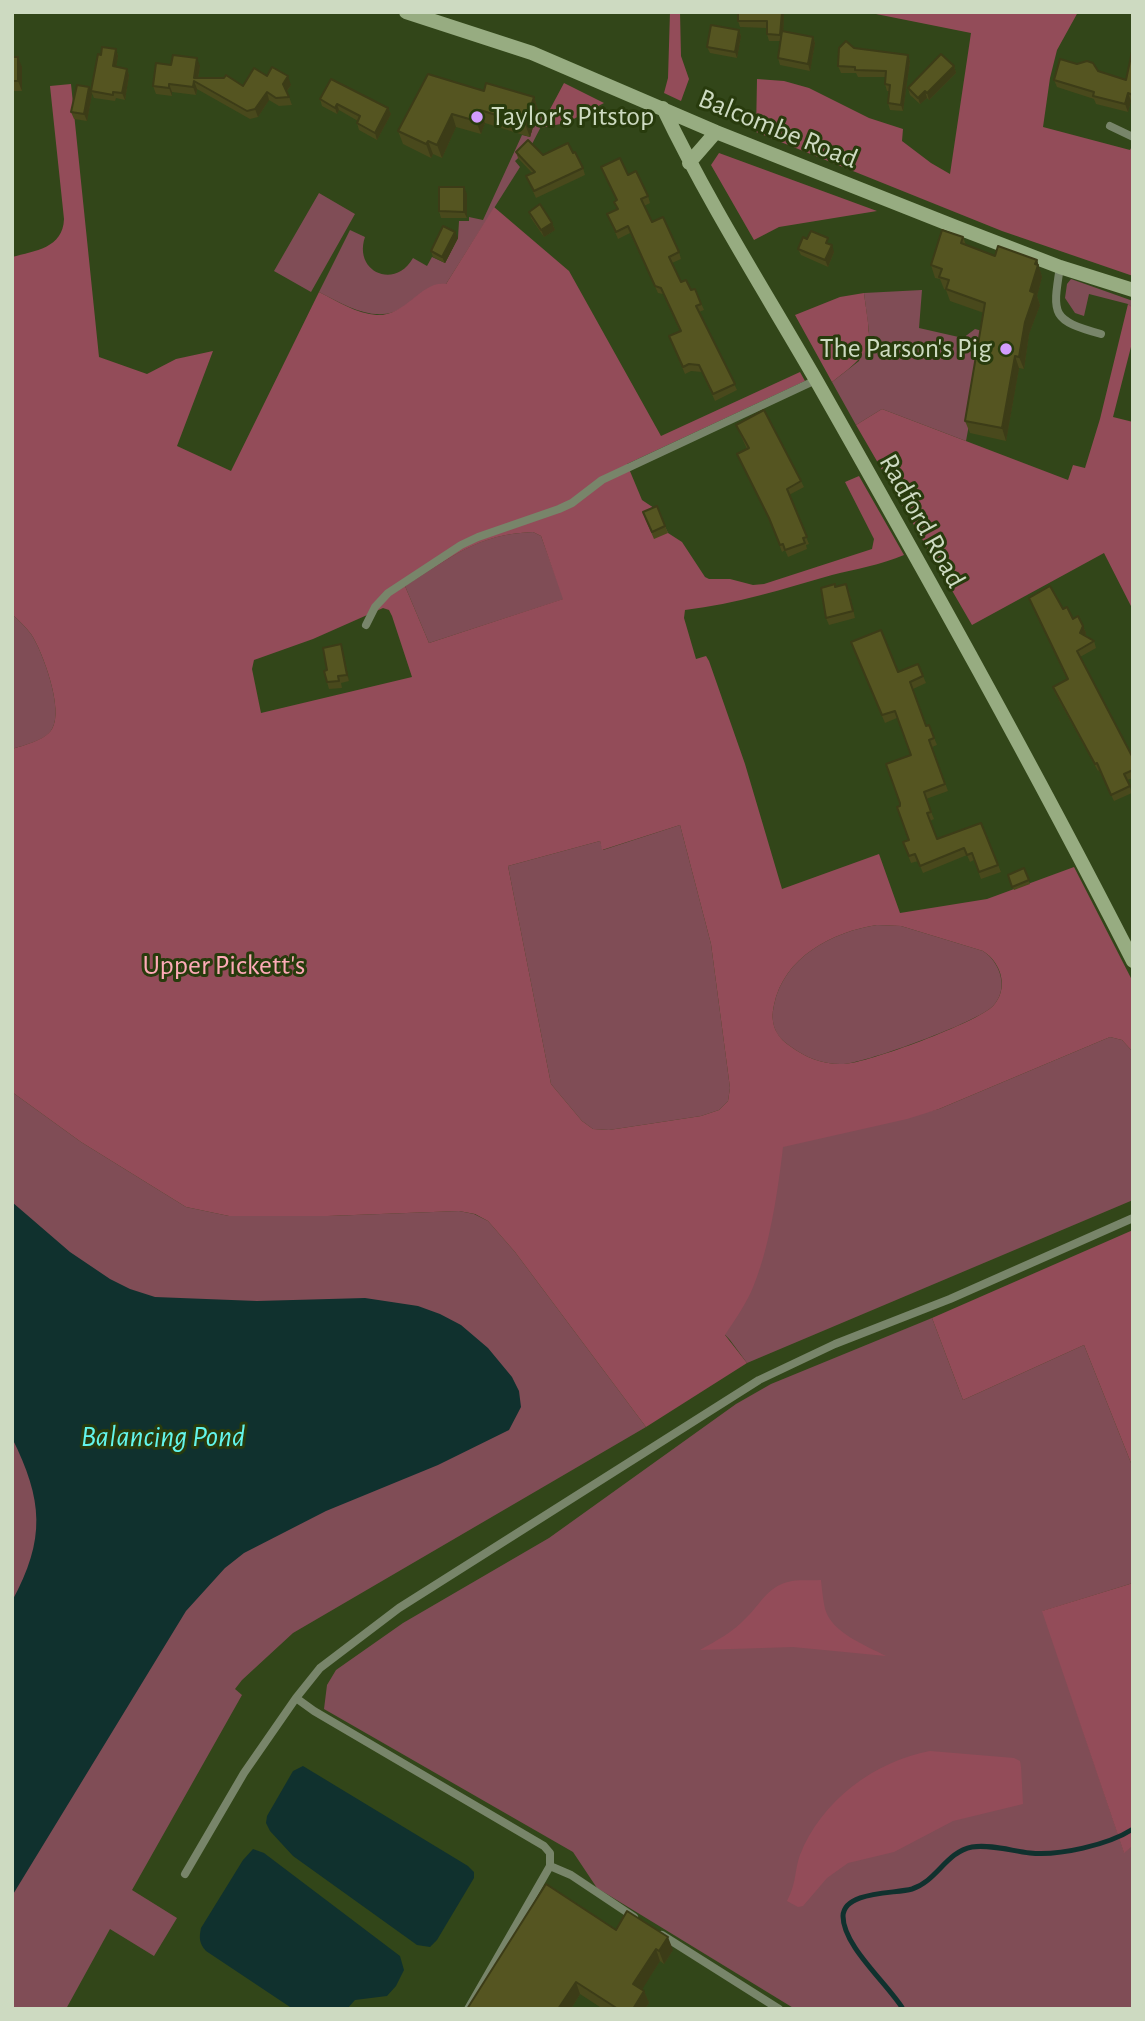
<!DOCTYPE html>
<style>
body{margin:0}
#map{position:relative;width:1145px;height:2021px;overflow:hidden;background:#324619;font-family:"Alegreya Sans",sans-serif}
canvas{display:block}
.frame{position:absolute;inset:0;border:14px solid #cddac1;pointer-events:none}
</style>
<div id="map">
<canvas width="1145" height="2021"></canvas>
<div class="frame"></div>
</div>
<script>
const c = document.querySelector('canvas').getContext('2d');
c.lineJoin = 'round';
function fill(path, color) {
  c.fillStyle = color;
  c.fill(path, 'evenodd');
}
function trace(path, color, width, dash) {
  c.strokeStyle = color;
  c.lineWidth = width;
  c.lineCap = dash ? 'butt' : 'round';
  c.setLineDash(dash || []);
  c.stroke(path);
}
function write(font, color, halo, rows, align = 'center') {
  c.font = font + ' "Alegreya Sans",sans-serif';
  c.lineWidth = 6;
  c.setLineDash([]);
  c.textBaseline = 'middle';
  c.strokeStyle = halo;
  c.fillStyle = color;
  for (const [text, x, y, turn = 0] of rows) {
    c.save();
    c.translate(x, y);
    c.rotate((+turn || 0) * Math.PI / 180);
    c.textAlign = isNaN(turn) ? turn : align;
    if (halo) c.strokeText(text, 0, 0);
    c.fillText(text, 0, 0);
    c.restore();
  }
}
fill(new Path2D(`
 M538 110 548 113 531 146 515 161 520 167 446 284C429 286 421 293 408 304 379 327 347 306 319 292L350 230 365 237C353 272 395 290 413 258L427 266 432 257 445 263 458 238 459 221H469V217L483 220 522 135 530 137Z
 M319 193 355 214 311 292 274 271Z
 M1071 279 1133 301V308L1128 304 1089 294 1084 316 1075 313 1065 298 1067 284Z
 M922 290 919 328 963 338 975 329 986 332 966 441 882 409 856 425 832 382 859 361 869 331 864 293Z
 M533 532 541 536 564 599 429 643 405 586C450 558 477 534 533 532Z
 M12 614C19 621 26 627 31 634 43 652 64 710 52 729 45 741 24 745 12 749Z
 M680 825 711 944 730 1088 728 1101 719 1110 701 1116 609 1130 593 1129 582 1121 551 1084 508 866 600 841 603 850Z
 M877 925 901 926 983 951C1001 963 1009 989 993 1006 978 1022 868 1062 844 1064 824 1065 806 1058 790 1046 775 1036 770 1023 774 1005 784 957 832 932 877 925Z
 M1110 1037 1122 1040 1133 1052V1200L747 1363 730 1340 685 1292 622 1183 939 1109Z
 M12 1092 81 1142 186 1207 229 1216H328L459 1211 474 1214 488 1221 515 1252 646 1427 293 1633 242 1680 235 1689 242 1695 132 1890 177 1918 154 1956 110 1929 66 2009H12Z
 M932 1318 963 1400 1084 1345 1133 1468V1583L1043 1611 1124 1852 1133 1846V2009H795L597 1888 573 1852 324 1709 327 1685 336 1670 403 1623 549 1538 736 1404 771 1384Z`), '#804d56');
fill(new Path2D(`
 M670 12H680L681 56 689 79 681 101 664 93 668 78Z
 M866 12H1078L1057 50 1050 78 1043 127 1130 150 1133 144V276L1002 231 756 132 757 79 784 81 809 88 869 118 903 129 902 141 931 163 950 174 971 33Z
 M564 83 604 103 566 123 540 128Z
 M71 84 99 357 147 374 176 359 213 351 177 446 231 471 319 292C337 301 357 314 377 315 407 316 421 280 446 284L494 207 569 271 661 436 800 372 805 381 627 464 642 500 657 510 668 533 682 542 705 577 709 579H730L753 585 764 584 872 549 874 539 845 482 859 476 904 555C880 565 856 569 832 575 783 589 736 604 685 610L684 618 696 659 706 656 709 661 745 764 782 889 879 854 900 913 987 899 1074 867 1133 982V1052L1122 1040 1110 1037 939 1109 907 1119 783 1147C778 1191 769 1252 751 1292 744 1307 734 1321 725 1335L747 1363 646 1427 515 1252 488 1221 475 1214 459 1211 328 1216H229L186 1207 81 1142 12 1092V749C24 745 44 741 52 729 64 710 43 652 31 634 26 627 19 621 12 614V257C35 251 63 248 64 219L50 86ZM533 532 541 536 563 599 429 643 405 586C450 558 478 534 533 532ZM383 608 389 610 392 616 412 677 261 713 252 669 254 660 313 639ZM680 825 711 944 730 1088 728 1101 719 1110 701 1116 609 1130 593 1129 582 1121 551 1084 508 866 600 841 602 850ZM877 925 901 926 983 951C1002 963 1009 989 993 1006 978 1022 868 1063 844 1064 824 1065 806 1058 790 1046 775 1036 770 1022 774 1005 784 957 832 932 877 925Z
 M719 153 877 211 779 227 754 240 711 165Z
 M864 293C871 347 877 348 832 382L795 315 840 297Z
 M1128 304 1133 308V339L1113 417 1133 422V610L1104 553 972 625 856 425 882 409 1068 480 1073 465 1085 468 1100 419Z
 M1133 1230V1468L1084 1345 963 1400 932 1318Z
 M821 1580C822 1590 823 1600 825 1609 832 1633 865 1645 886 1656L793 1647 700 1650C716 1641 733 1632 746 1618 760 1605 767 1587 788 1582 798 1579 811 1581 821 1580Z
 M1133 1583V1846L1124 1853 1042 1611Z
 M930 1751 1014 1758 1020 1761 1021 1767 1023 1804 953 1821 894 1852 848 1863 827 1878 803 1906 798 1907 787 1901C797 1882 794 1872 800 1855 821 1801 875 1761 930 1751Z`), '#934c59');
fill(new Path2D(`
 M12 1202 70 1252 110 1279 130 1289 155 1297 257 1301 365 1298 418 1306 440 1314 461 1325 488 1348 512 1377 519 1391 521 1407 509 1430 438 1465 326 1511 244 1553 225 1568 186 1611 12 1896V1601C46 1539 43 1500 12 1438Z
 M303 1766 468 1866 474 1872V1878L437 1940 430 1947 417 1945 293 1856 270 1831 266 1823 267 1816 293 1771Z
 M253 1849 264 1853 400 1956 404 1970 396 1986 387 1996 355 2000 347 2009H293L206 1951C199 1943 199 1938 201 1928L243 1860Z`), '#10312e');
trace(new Path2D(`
 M903 2009C887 1983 843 1946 843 1916 844 1891 894 1894 912 1889 937 1881 946 1852 972 1847 990 1844 1012 1851 1030 1853 1059 1856 1108 1845 1133 1829`), '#10312e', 5);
trace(new Path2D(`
 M1110 126 1133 137
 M1060 267C1052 316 1052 320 1101 334
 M366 625 375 607 388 593 461 545 478 537 559 509 572 503 602 480 816 380
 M550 1866 571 1875 634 1917
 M185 1874 244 1773 296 1698
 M662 1935 779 2009
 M468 2009 550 1866V1853L544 1846 314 1711 296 1698 320 1668 399 1608 759 1380 835 1344 950 1299 1133 1218`), '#78856a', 8);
trace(new Path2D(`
 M406 12 532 53 716 132 956 227 1060 267 1133 290
 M663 108C708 202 764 290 816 380 925 572 1033 765 1133 961
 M689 163 716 132`), '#97ac81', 14);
fill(new Path2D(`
 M784 12 783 32 813 37 815 43 810 71 780 65 778 58 780 41H769L767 34V28L740 27 738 21Z
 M739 30 741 36 737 58 710 53 707 47Z
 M1133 47V102L1131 101 1128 112 1096 104 1094 99 1057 87 1054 80 1077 64 1126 80Z
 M854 48 908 55 910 61 903 111 890 110 888 103 889 91H887L885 84 886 77H858L856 73H841L838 66Z
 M116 49 118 56 116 67 127 69 129 75 125 100 116 98 115 101 94 98 91 91 101 55Z
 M12 57 22 67V91H14V122H12Z
 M171 65 200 66 198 78 243 86 267 76 291 85 287 91 292 105 279 106 269 100 258 117 250 119 197 89 196 95 172 92V96L156 94 153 86Z
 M954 66 956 73 929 100 927 98 920 104 910 95 908 88Z
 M89 87 92 94 87 121 74 119 71 112Z
 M484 91 534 97 538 110 530 137 485 123 481 134 456 127 442 158 433 154 431 158 403 144 398 131Z
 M320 99 388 108 391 114 377 140 359 130 357 123 358 121 339 110 337 114 322 106Z
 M516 152 543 155 583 168 585 175 536 198 526 176 532 173 518 158Z
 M601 167 628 175 648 196 650 203 644 206 652 222 679 252 681 259 672 263 681 282 691 290 695 289 704 310 699 312 737 390 715 401 702 372 691 371 685 374 669 336 680 331 663 294 658 293 630 233 618 239 610 221 607 214 617 210 614 202 617 201Z
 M467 194V218H441L439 211Z
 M529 212 552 223 555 230 544 237 531 218Z
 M963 237 966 245 995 256 1037 260 1042 277 1037 296 1040 305 1029 334 1024 369 1019 368 1006 441 970 433 965 421 984 313 950 301 946 290 944 289 940 279 935 278 931 265Z
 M458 238 445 263 433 257 431 251Z
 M830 245 834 252 828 267 801 255 798 249Z
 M736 425 801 481 804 487 789 495 809 544 806 545 807 549 788 557 785 550 782 552 772 525 740 460 737 454 747 449Z
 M657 506 668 533 654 539 645 518Z
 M836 587 849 591 855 618 829 625 826 618Z
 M1029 598 1073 619 1083 626 1086 633 1085 635 1094 641 1096 648 1080 657 1133 758V778L1127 780 1132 793 1114 801 1099 770 1098 771 1055 693 1053 687 1067 679Z
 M854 650 898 672 918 664 926 683 913 689 926 726 929 725 937 745 932 747 948 791 926 799 934 819 930 821 937 839 981 823 1001 872 981 879 974 860 970 862 967 855 923 873 918 861 911 863 903 842 909 840 900 806 911 755 897 718 885 723Z
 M343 651 349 681 341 683 342 688 329 689 327 682V670Z
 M1024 868 1030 884 1014 890 1008 875Z
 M546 1884 616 1930 673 1950 664 1964 660 1961 642 1989 644 1991 649 2003 645 2009H603L580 1994 571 2009Z`), '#49491c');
fill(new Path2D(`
 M782 12H784L783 42 780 35Z
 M739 30 741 36 737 58 735 52Z
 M813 37 815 43 810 71 808 64Z
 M116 49 118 56 115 73 113 66Z
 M908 55 910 61 903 111 901 105Z
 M18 57 22 67V91L18 81Z
 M197 58 200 66 197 83 194 78Z
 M954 66 956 73 929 100 927 93Z
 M127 69 129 75 125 100 122 93Z
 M288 76 291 85 286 92 283 84Z
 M194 81 197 89 196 95 193 87Z
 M169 84 172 92V96L169 88Z
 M12 87 14 91V122L12 116Z
 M89 87 92 94 87 121 84 114Z
 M925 91 927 98 920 104 918 98Z
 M267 92 269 100 258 117 255 109Z
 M1128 93 1131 101 1128 112 1125 104Z
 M534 97 538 110 530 137 525 124Z
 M337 104 339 110 337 114 335 108Z
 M388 108 391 114 377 140 375 133Z
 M480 110 485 123 481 134 476 121Z
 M452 114 456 127 442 158 437 145Z
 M428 141 433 154 431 158 426 144Z
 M464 187 467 194V218L464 212Z
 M552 223 555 230 544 237 541 230Z
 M455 232 458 238 445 263 442 257Z
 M832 245 834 252 828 267 825 260Z
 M1037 260 1042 277 1037 296 1040 305 1029 334 1024 369 1019 357 1030 291Z
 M1015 356 1019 368 1006 441 1002 428Z
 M1083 626 1086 633 1083 639 1080 633Z
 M341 644 343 651 349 681 347 675Z
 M668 1937 673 1950 664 1964 659 1951Z
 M656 1949 660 1961 638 1996 633 1984Z
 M576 1982 580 1994 571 2009H558Z
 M644 1991 649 2003 645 2009H633Z`), '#3c3c17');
const building = new Path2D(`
 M738 12H782L780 35 767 34V21H738Z
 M711 25 739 30 735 52 707 47Z
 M782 31 813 37 808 64 778 58Z
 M846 41 854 48 908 55 901 105 888 103 890 85 885 84 886 71 855 70V67L838 66 839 48Z
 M102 47 116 49 113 66 127 69 122 93 113 92V95L91 91 98 54 101 55Z
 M1133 47V95L1128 93 1125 104 1093 96 1094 92 1054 80 1060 59 1077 64 1087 61 1093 63 1098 71 1126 80Z
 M941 54 954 66 927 93 925 91 918 98 908 88Z
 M173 55 197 58 194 78H224L226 75 243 86 254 68 267 76 272 67 288 76 283 84 289 97 276 98 267 92 255 109 247 111 194 81 193 87 169 84V88L153 86 156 63 171 65Z
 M12 57H18V81H12Z
 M428 74 484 91 486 83 534 97 525 124 480 110 476 121 452 114 437 145 428 141 426 144 398 131Z
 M331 79 388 108 375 133 357 123 360 116 337 104 335 108 320 99Z
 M77 85 89 87 84 114 71 112Z
 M528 140 543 155 568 143 573 153 575 152 583 168 534 191 526 176 535 172 516 152Z
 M620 158 628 175 636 171 648 196 641 199 652 222 663 217 679 252 669 257 681 282 686 280 691 290 695 289 701 304 696 306 735 384 713 394 699 365 689 364 683 367 669 336 681 331 661 288 655 286 628 226 616 232 607 214 618 209 614 202 617 200 601 167Z
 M439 187H464V212L439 211Z
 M540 204 552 223 541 230 529 212Z
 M443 226 455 232 442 257 431 251Z
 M942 230 963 237 961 243 995 256 998 246 1037 260 1035 264 1038 265 1030 291 1035 293 1025 322 1019 357 1015 356 1002 428 965 421 985 303 946 289 949 280 939 277 942 269 931 265Z
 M811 231 828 238 826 243 832 245 825 260 798 249 803 237 807 239Z
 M764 410 801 481 787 489 807 537 803 538 805 543 785 550 783 544 780 545 769 518 737 454 749 448 736 425Z
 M657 506 665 526 652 532 643 512Z
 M835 584V587L846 584 853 611 826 618 821 588Z
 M1050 586 1063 609 1067 607 1073 619 1078 616 1083 626 1080 633 1094 641 1077 651 1133 758V770L1124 774 1130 786 1111 795 1097 763 1095 764 1053 687 1068 679 1029 598Z
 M881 630 898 672 918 664 923 676 910 682 926 726 929 725 934 738 929 740 945 784 924 792 931 812 927 813 937 839 981 823 998 865 979 872 972 853 967 855 964 848 920 866 915 854 909 856 903 842 909 840 897 807 900 806V803L886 764 911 755 895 711 882 715 851 642Z
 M341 644 347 675 338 676 339 681 327 682 324 671 327 670 323 648Z
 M1024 868 1029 880 1012 887 1008 875Z
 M546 1884 616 1930 627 1911 668 1937 659 1951 656 1949 633 1984 644 1991 633 2009H618L576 1982 558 2009H467Z`);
fill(building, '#555521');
trace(building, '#3c3c17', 2);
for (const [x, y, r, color] of [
 [477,117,7,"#d29dfd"],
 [1006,349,7,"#d29dfd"]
]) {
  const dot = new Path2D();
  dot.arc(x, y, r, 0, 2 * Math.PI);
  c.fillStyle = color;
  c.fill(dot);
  trace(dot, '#283b0d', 2.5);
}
write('28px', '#cddac1', '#283b0d', [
 ["Taylor's Pitstop",491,117],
 ["The Parson's Pig",992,349,"right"]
], 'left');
write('28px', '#cddac1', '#283b0d', [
 ["Balcombe Road",778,129,22],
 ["Radford Road",922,521,61]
]);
write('28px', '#feaab7', '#283b0d', [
 ["Upper Pickett's",224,966]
]);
write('italic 30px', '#63f6ec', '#283b0d', [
 ["Balancing Pond",163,1437]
]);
</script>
